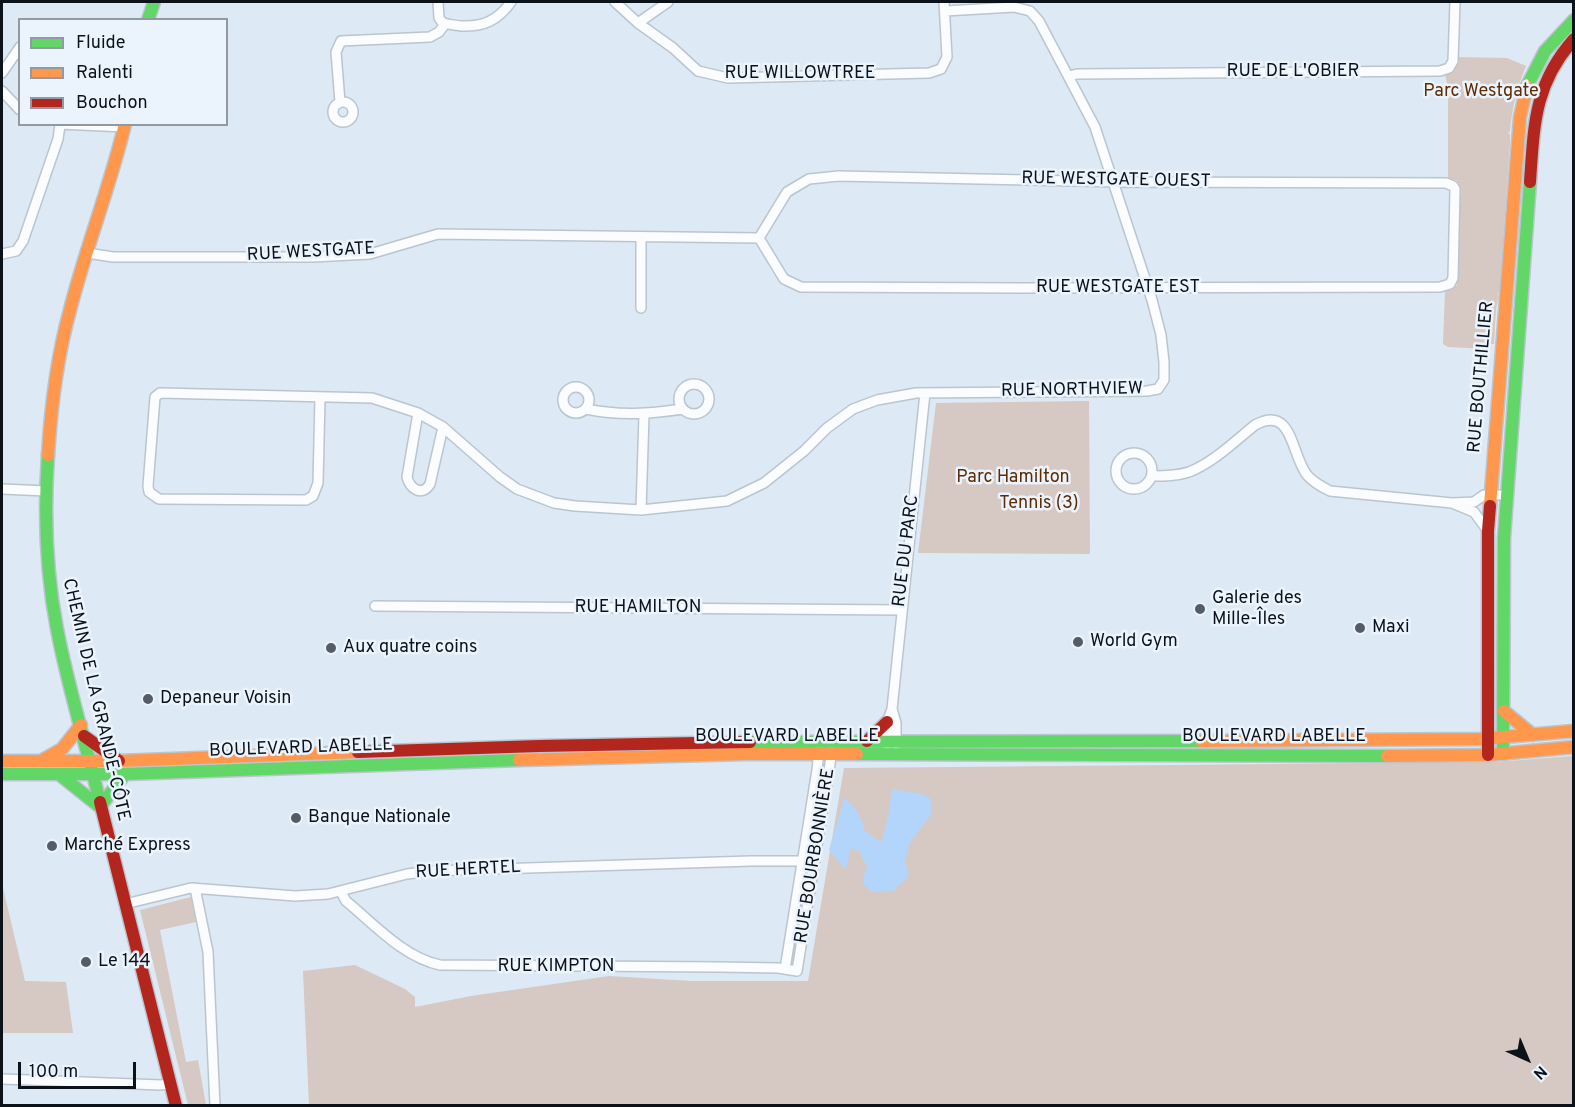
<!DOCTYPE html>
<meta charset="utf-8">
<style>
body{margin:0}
#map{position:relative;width:1575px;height:1107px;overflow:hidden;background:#dde9f5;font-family:Overpass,sans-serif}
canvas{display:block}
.frame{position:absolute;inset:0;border:3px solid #0b121a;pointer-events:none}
.legend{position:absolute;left:18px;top:18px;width:210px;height:108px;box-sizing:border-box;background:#ebf3fd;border:2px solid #9199a2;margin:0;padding:8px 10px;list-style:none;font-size:18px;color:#0b121a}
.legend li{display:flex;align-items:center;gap:12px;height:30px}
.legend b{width:30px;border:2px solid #9199a2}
.north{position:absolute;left:1497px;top:1029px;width:60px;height:60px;-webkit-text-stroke:4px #ebf3fd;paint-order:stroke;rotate:136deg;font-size:16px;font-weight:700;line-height:24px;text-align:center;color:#0b121a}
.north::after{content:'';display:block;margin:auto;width:21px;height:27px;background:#0b121a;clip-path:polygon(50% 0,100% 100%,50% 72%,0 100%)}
.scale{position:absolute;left:18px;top:1062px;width:118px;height:27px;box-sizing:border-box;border:3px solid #0b121a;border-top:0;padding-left:8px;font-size:18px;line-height:21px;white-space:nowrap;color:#0b121a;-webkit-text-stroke:4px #ebf3fd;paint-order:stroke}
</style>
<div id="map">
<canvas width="1575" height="1107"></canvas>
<div class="frame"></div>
<ul class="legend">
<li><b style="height:8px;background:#63d668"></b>Fluide</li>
<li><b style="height:8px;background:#ff974d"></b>Ralenti</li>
<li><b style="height:8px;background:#b3261e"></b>Bouchon</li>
</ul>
<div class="north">N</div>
<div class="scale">100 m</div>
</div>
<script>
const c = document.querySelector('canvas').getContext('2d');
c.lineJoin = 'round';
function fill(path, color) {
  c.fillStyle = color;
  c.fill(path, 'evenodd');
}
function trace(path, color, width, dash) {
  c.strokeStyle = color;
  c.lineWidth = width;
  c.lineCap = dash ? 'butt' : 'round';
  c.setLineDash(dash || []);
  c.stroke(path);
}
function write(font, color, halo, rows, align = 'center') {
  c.font = font + ' Overpass,sans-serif';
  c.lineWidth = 5;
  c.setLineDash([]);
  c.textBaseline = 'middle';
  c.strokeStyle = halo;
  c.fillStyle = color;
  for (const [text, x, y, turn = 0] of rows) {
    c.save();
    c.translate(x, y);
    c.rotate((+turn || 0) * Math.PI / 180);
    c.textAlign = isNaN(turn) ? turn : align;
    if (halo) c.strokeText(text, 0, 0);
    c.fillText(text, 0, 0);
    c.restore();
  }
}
fill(new Path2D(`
 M1457 57 1507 58 1526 66C1517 87 1512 108 1510 131L1508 133 1510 134V143L1500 287 1498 295 1499 296 1496 309 1494 344H1489V349L1448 347 1443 344 1445 291 1453 289 1457 285 1459 184 1456 180H1448V87L1445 75 1454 71Z
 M1089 401 1090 554 918 553 936 403Z
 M1573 756V1105H309L303 971 355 965 405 989 415 997V1007L471 996 609 976 691 981H808L844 768 1495 762Z
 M2 888H3L25 981 66 982 73 1033H2Z
 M191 897 196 922 160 930 186 1062 198 1060 206 1105H188L140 910Z`), '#d6c8c2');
fill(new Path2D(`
 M892 789 923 794 931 799V814L910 843 905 862 909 876 893 891 873 892 865 886 862 880 867 867 859 851 851 848 846 870 829 850 844 798C854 804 863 818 864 830L881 842C886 833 890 802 892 789Z`), '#b3d5fb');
const street = new Path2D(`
 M438 2 439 18 442 22C448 25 455 25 461 26 484 27 498 20 511 2
 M615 2 638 23 673 48 698 71 728 78 929 73 941 69 947 57 944 2
 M638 23 668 2
 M2 73 20 47
 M1069 76 1077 74 1440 71 1449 68 1453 61 1455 2
 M2 91 20 110
 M340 102 336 52 341 41 430 37 439 32 445 24
 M333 112a10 10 0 1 1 20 0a10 10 0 1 1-20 0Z
 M59 124 125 127
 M839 176 1121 182 1446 183 1453 186 1455 189 1453 278 1450 284 1440 287 1021 288 801 287 784 279 759 238 787 192 809 179Z
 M641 237V308
 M87 253 113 257H313L370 254 438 234 759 238
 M2 254 16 251 23 241 58 139 60 125
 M679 399a15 15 0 1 1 30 0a15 15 0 1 1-30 0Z
 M563 400a13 13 0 1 1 26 0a13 13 0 1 1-26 0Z
 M320 397 318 483 313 496 306 500 159 499 149 492 148 486 155 397 160 393 372 398 418 413 443 427 500 477 517 489 554 503 575 506 641 510 727 501 764 483 804 451 827 428 853 409 877 400 916 393 1147 391 1158 389 1164 380V362L1161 335 1152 300 1095 127 1039 21 1030 11 1014 7 945 11
 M586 409C621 416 648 414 683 409
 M418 413 407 477C410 489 422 497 430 484L443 427
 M1116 471a18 18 0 1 1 36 0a18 18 0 1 1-36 0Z
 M1152 476C1165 476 1177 476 1189 472 1214 462 1235 441 1255 425 1293 404 1291 455 1307 475 1313 482 1322 487 1330 491L1452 503 1474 502 1484 495H1507
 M2 489 46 491
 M1452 503 1474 512 1488 531
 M641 510 644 415
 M375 606 901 610
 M892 709 896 723V745
 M887 745V722L892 709 925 393
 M195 888 208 952 215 1106
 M341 892 346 901C374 924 403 957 440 965L719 967 778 968 797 971 832 751
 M125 904 191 888 295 896 328 894 407 874 432 871 751 861H815
 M785 969 817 770 819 750
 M2 1079 161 1085 171 1084`);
const fast = new Path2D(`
 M148 20 154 2
 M1527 86 1545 51 1574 20
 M48 455C44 513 46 572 57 629 68 687 86 745 100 802
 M750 742 1201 741
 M857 754 1387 756
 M1503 754 1504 538 1530 182
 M2 774H125L519 760
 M60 775 100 807 125 774`);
const slow = new Path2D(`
 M48 455C51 406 57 357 70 310 86 247 110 187 125 124
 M1490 506 1520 117 1527 86
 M1504 711 1533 735
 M1201 741 1480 739 1574 731
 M1387 756 1488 755 1574 747
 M519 760 744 754H857
 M2 761H119L358 752
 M41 761 62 749 81 725`);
const jam = new Path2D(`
 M1530 182C1534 125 1534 84 1574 39
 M84 736 119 761
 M867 741 887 722
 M358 752 539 746 750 742
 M1488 755V531L1490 506
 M100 802 176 1106`);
trace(street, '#bbc5ce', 12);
trace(fast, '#bbc5ce', 15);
trace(slow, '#bbc5ce', 15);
trace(jam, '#bbc5ce', 15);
trace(street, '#fafcfe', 9);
trace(fast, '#63d668', 12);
trace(slow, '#ff974d', 12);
trace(jam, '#b3261e', 12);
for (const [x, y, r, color] of [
 [1200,609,6,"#545d67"],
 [1360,628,6,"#545d67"],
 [1078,642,6,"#545d67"],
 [331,648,6,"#545d67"],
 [148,699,6,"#545d67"],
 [296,818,6,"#545d67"],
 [52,846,6,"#545d67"],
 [86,962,6,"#545d67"]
]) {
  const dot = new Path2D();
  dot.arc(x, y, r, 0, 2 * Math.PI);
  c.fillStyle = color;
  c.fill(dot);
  trace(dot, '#ebf3fd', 2);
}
write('18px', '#0b121a', '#ebf3fd', [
 ["RUE DE L'OBIER",1293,72],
 ["RUE WILLOWTREE",800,74],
 ["RUE WESTGATE OUEST",1116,181,1],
 ["RUE WESTGATE",311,253,-3],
 ["RUE WESTGATE EST",1118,288],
 ["RUE BOUTHILLIER",1482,377,-85],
 ["RUE NORTHVIEW",1072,391,-1],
 ["RUE DU PARC",907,551,-83],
 ["RUE HAMILTON",638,608],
 ["CHEMIN DE LA GRANDE-CÔTE",95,700,77],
 ["BOULEVARD LABELLE",787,737],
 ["BOULEVARD LABELLE",1274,737],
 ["BOULEVARD LABELLE",301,749,-2],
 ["RUE BOURBONNIÈRE",816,856,-81],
 ["RUE HERTEL",468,871,-3],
 ["RUE KIMPTON",556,967]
]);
write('18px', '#602c01', '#ebf3fd', [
 ["Parc Westgate",1481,92],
 ["Parc Hamilton",1013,478],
 ["Tennis (3)",1039,504]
]);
write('18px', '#0b121a', '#ebf3fd', [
 ["Galerie des",1212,599],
 ["Mille-Îles",1212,620],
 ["Maxi",1372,628],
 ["World Gym",1090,642],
 ["Aux quatre coins",343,648],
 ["Depaneur Voisin",160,699],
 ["Banque Nationale",308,818],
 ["Marché Express",64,846],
 ["Le 144",98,962]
], 'left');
</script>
